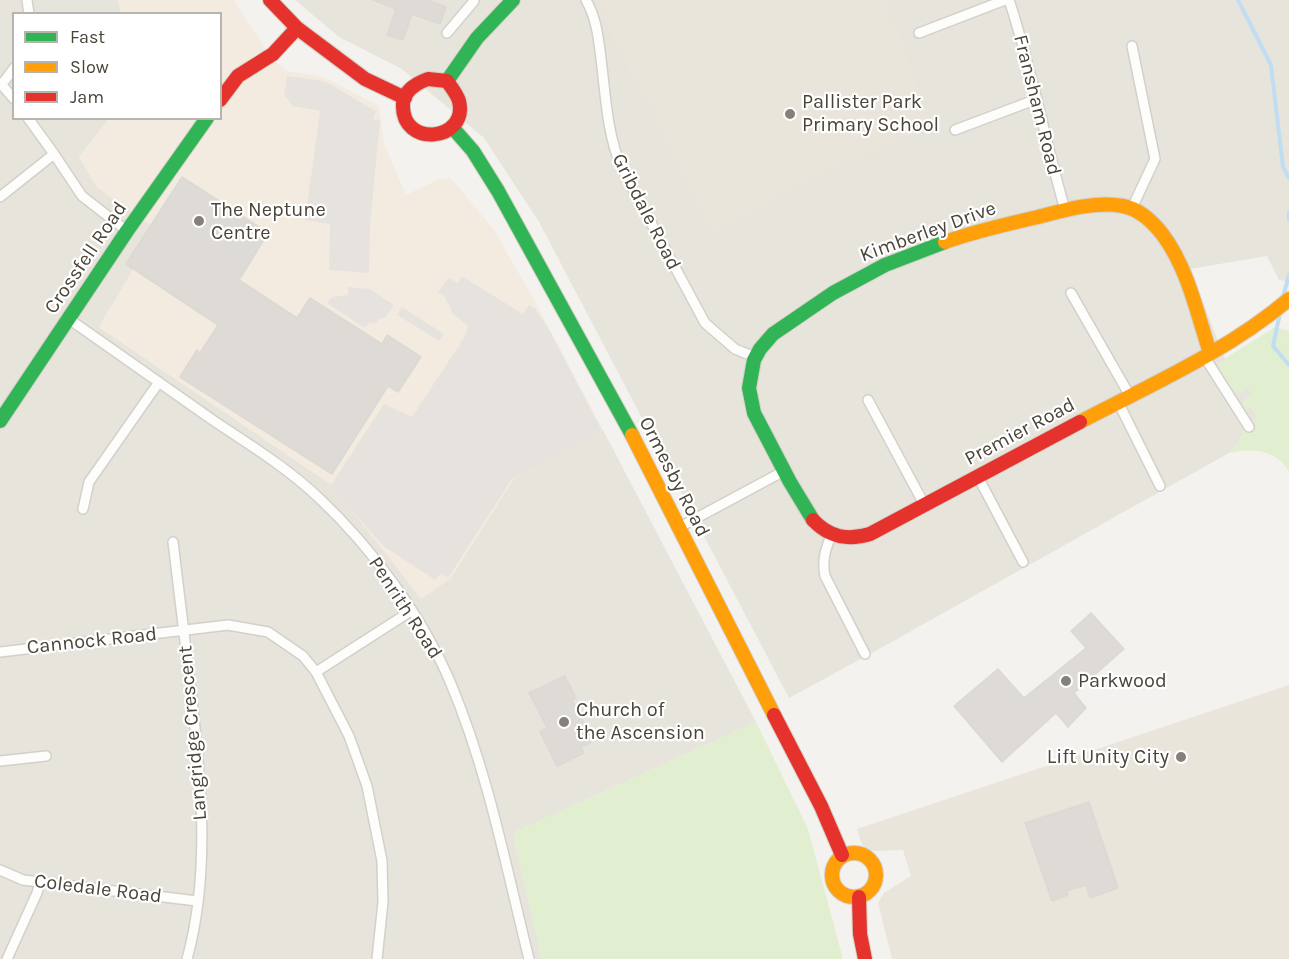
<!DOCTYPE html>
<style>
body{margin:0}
#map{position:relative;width:1289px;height:959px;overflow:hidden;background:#f4f2ee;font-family:Karla,sans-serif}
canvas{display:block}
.legend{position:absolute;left:12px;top:12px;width:210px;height:108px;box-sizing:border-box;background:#fff;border:2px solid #b7b4b0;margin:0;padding:8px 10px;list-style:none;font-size:18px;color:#4b4439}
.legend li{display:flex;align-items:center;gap:12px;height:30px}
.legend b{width:30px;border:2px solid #b7b4b0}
</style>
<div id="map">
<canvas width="1289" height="959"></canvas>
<ul class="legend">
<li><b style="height:8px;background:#30b455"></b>Fast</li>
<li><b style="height:8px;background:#ff9f0a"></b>Slow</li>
<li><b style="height:8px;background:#e5322d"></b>Jam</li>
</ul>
</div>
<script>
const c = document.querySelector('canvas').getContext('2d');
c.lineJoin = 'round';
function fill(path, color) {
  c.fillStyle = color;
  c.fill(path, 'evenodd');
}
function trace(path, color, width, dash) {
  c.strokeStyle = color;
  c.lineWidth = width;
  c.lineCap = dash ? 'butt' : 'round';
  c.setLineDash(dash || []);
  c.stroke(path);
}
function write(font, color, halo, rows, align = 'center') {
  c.font = font + ' Karla,sans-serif';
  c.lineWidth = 4.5;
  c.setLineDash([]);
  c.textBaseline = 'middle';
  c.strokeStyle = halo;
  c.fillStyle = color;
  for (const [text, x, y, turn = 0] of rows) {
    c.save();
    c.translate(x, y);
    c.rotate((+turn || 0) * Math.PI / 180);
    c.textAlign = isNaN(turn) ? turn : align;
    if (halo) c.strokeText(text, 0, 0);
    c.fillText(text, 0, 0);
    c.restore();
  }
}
fill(new Path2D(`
 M0 0H118L119 2 121 13 14 14V118L109 119 79 157 97 187 157 230 99 327 332 485 450 579 514 478 603 430 756 722 513 833 542 959H0Z
 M295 0H1289V287L1286 281 1279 280 1267 256 1190 269 1225 359 1219 363 1231 390 1240 392 1248 387 1252 395 1245 400 1242 408 1251 407 1258 418 1251 423 1255 429 1247 434 1244 429 1239 442 1229 453 872 653 789 698 539 222 484 138 402 69 339 37Z`), '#e7e4dc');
fill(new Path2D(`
 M118 0H234L270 56 282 67 287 71 320 76 334 82 379 106 384 143 406 195 439 179 449 178 456 184 494 230 534 300 603 430 514 478 450 579 421 599 332 485 99 327 157 230 97 187 79 157 109 119 220 118V14L121 13Z`), '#f3ebdf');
fill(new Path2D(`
 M598 0H886L933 127 829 172 712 233 646 100 614 45Z
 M1289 685V959H892L878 903 884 893 911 876 903 850 876 851 867 849 862 845 857 829Z`), '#eae5da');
fill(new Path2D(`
 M1275 327 1289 331V471C1275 449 1253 448 1229 453L1239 442 1243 428 1247 434 1254 429 1251 423 1258 418 1251 407 1244 411 1242 405 1244 401 1252 395 1248 388 1239 392 1231 391 1220 372 1218 363Z
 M756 722 808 829 843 959H542L513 833Z`), '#e1eecf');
fill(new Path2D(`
 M287 76 323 81 331 85 376 111 373 119 380 120 370 225 369 273 329 270 330 224 305 220 320 111 293 106 284 95Z
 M462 276 523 314 529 305 535 308 551 333 602 431 512 479 448 578 440 574 435 580 382 545 331 485 384 404 412 417 464 338 468 326 453 314 445 297 438 292 449 278 458 283Z
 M348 287 370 289 394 305 385 318 379 319 375 324 370 322 365 328 327 303 332 297 348 295Z
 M402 307 444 334 439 341 397 315Z`), '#e6e3df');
trace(new Path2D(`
 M1238 0 1271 65 1283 167 1289 178
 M1289 212V220
 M1282 300 1289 275
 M1280 313 1273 346 1289 365`), '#c0ddf1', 4);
const building = new Path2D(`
 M373 0H427L446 7 440 24 412 14 403 40 387 35 396 9Z
 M182 177 268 233 239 280 297 318 310 298 382 344 387 335 421 357 398 392 388 386 332 474 180 377 197 350 200 353 218 325 126 264Z
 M1091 613 1124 649 1074 693 1086 708 1068 727 1056 713 1002 762 954 706 998 669 1024 698 1086 648 1071 631Z
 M565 676 576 698 572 700 593 741 581 747 584 753 557 766 540 732 547 728 529 693Z
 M1089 802 1118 888 1090 898 1086 885 1066 891 1068 895 1052 901 1025 823Z`);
fill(building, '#dedbd6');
trace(building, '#dcd9d4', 1.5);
const street = new Path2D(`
 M27 0 29 14
 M586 0C598 21 599 44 602 67 606 102 608 135 621 167L705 323 735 349 755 357
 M1009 0C1032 69 1045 140 1065 210
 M447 33 474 1
 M919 33 1005 0
 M1132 46 1155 159 1132 208
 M0 83 14 99
 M2 84 14 68
 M28 118 54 154 82 196 127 231
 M955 130 1037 99
 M0 197 54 154
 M1071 293 1130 396
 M69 319C117 353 166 387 214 421 250 445 289 469 320 499 372 548 423 617 451 684 488 772 506 867 529 959
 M1204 356 1249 427
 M868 400 924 504
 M1118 402 1160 486
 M978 477 1023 562
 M83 509 89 482 159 382
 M678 528 784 471
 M831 536C825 550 822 561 825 576L865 654
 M173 542C179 592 185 642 191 691 201 779 211 872 187 959
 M0 652 228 625 268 632 303 656 316 672 349 736 367 786 382 861 383 902 377 959
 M316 672 411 611
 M0 761 46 756
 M0 870 23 880 197 901
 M7 959 37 893 40 882`);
const fast = new Path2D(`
 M447 81 477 38 513 0
 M452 127 473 151 498 191 632 435
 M0 421 127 231 207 118
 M813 520 790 482 754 413 749 388 754 360 760 349 773 334 833 293 885 265 945 242`);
const slow = new Path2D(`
 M945 242C976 231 1007 224 1038 217 1065 210 1095 201 1123 206 1139 209 1153 222 1163 235 1188 269 1197 313 1210 353
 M1080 422C1150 385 1228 351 1289 299
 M632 435 774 715
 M832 875a22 22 0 1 1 44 0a22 22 0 1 1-44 0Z`);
const jam = new Path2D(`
 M270 0 297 28 365 79 405 98
 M428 79 447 81C451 87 457 94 459 101 469 141 401 149 403 104 404 90 417 83 428 79Z
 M220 100 238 76 273 54 297 28
 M813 520C829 537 847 541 870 534L1080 422
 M774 715 821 806 842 855
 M859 897 860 934 865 959`);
trace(street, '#d2d0cb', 12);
trace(fast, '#d3cfc5', 16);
trace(slow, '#d3cfc5', 16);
trace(jam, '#d3cfc5', 16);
trace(street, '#fdfdfc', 9);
trace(fast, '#30b455', 14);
trace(slow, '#ff9f0a', 14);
trace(jam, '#e5322d', 14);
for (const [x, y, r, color] of [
 [790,114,6,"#868178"],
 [199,221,6,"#868178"],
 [1066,681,6,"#868178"],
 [564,722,6,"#868178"],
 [1181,757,6,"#868178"]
]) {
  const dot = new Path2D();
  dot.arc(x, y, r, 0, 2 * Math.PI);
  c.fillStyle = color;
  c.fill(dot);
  trace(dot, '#fff', 2);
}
write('20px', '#4b4439', '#fff', [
 ["Pallister Park",802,102],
 ["Primary School",802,125],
 ["The Neptune",211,210],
 ["Centre",211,233],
 ["Parkwood",1078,681],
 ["Church of",576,710],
 ["the Ascension",576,733],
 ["Lift Unity City",1169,757,"right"]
], 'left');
write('20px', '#4b4439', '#fff', [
 ["Fransham Road",1037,105,76],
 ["Gribdale Road",646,212,63],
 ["Kimberley Drive",928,232,-20],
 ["Crossfell Road",86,258,-56],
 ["Premier Road",1020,432,-28],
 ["Ormesby Road",674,477,63],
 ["Penrith Road",405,608,57],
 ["Cannock Road",92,641,-6],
 ["Langridge Crescent",193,733,-95],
 ["Coledale Road",98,889,7]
]);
</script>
